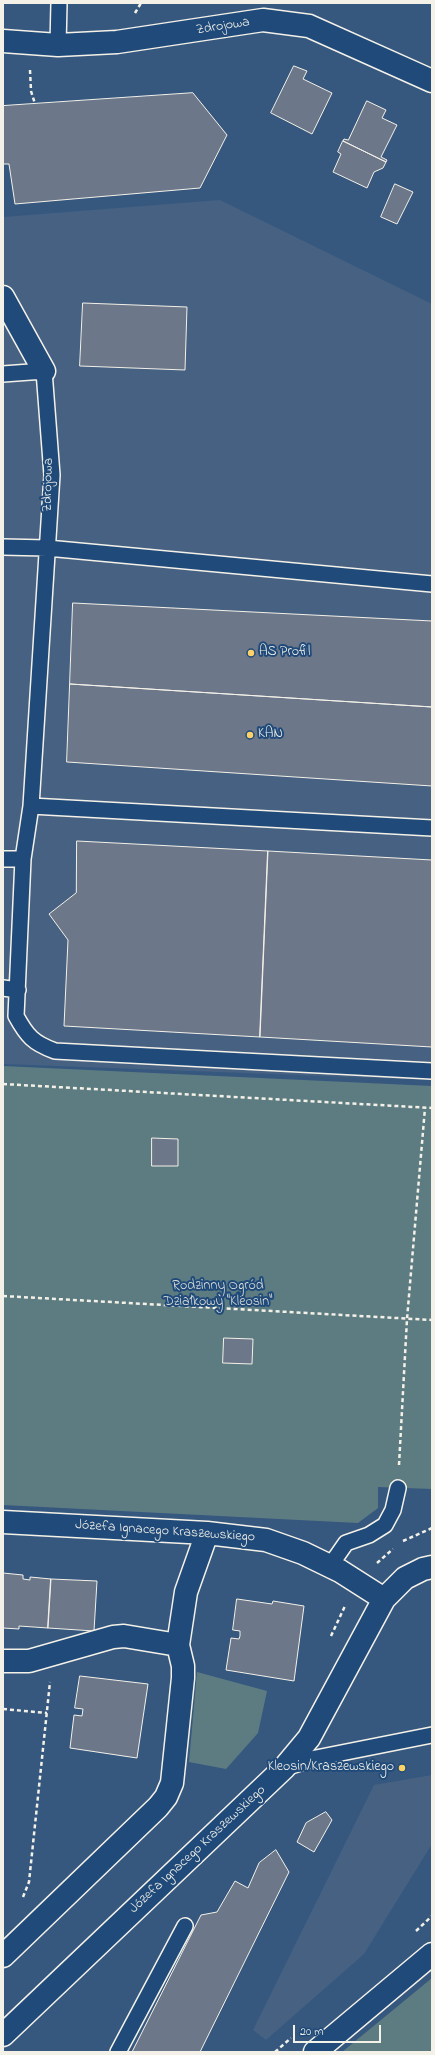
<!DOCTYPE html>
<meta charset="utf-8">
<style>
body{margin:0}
#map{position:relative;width:435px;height:2055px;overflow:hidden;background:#36587f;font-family:"Indie Flower",sans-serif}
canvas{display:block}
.frame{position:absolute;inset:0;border:4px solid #f4f1e8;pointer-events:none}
.scale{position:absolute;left:293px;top:2025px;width:88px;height:18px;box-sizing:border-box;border:2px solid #f4f1e8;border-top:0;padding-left:5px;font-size:12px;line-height:14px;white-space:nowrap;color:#f4f1e8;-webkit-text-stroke:3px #1f4a7a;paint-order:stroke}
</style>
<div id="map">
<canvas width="435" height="2055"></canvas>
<div class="frame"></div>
<div class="scale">20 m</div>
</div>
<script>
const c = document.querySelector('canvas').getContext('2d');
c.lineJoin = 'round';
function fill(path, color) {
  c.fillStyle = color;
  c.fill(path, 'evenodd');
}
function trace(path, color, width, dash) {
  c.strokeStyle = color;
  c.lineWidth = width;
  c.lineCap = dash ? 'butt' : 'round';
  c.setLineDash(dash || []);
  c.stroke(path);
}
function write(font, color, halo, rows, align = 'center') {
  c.font = font + ' "Indie Flower",sans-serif';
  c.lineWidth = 4;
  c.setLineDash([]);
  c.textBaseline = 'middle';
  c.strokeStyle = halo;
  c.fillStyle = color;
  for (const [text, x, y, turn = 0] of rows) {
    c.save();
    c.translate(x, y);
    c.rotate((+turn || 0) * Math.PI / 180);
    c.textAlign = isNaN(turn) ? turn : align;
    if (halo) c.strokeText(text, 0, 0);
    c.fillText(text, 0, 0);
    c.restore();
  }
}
fill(new Path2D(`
 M220 200 432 304V1080L3 1064V217Z
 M432 1775V1844L364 1954 266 2040 253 2030 374 1785Z`), '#466182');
fill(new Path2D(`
 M3 1066 432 1086V1489L378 1487V1508L358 1523 3 1505Z
 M197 1672 267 1691 258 1733 226 1769 189 1762Z
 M432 1978V2052H342Z`), '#5d7c81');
const building = new Path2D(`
 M294 66 307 71 303 79 332 93 312 134 271 113Z
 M193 93 227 135 200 188 15 204 9 164H3V106Z
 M367 101 386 110 382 118 397 125 381 157 387 160 386 162 343 141 344 139 348 140Z
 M343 141 386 162 383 168 374 172 367 188 333 172 341 154 338 152Z
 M395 184 413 192 397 224 381 217Z
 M83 303 187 307 185 370 80 366Z
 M73 603 432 621V707L70 684Z
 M70 684 432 707V786L67 762Z
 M77 841 268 851 260 1037 64 1026 68 940 49 914 76 893Z
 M268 851 432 860V1047L260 1037Z
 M152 1138 178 1139V1166H152Z
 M224 1338 253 1339 252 1364 223 1363Z
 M3 1573 23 1575V1579L30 1580V1577L51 1579 48 1628 19 1626V1629L3 1628Z
 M51 1579 97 1581 94 1631 48 1628Z
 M237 1599 272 1604 273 1601 304 1606 294 1681 226 1670 231 1638 239 1639 240 1636V1631L233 1630Z
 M80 1676 148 1684 137 1758 70 1748 74 1715 82 1716 83 1709 75 1708Z
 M326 1812 332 1820 314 1852 297 1842 306 1823Z
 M276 1850 289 1872 200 2052H132L201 1915 217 1912 235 1881 248 1888 259 1863Z`);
fill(building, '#6c778a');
trace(building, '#f4f1e8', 1);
const service = new Path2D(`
 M58 45 59 3
 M3 374 44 371 52 475 31 806 23 859 16 1016C27 1036 33 1043 55 1051L432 1071
 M3 547 47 548 432 584
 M31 806 432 828
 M3 859H23
 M3 988 18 990
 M330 1566 346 1543 369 1535 385 1525 393 1510 398 1488
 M285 1768 316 1758 432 1735
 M118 2052 185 1926`);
const minor = new Path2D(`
 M3 297 44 371
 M3 1522 207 1533 266 1540 303 1553 340 1571 384 1599
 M3 1661H29L113 1637 124 1636 178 1645
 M3 1956 158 1807 166 1797 172 1783 183 1678V1666L178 1645 186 1592 207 1533
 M3 2035 284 1768 309 1738 384 1599 405 1578 423 1569 432 1567`);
const tertiary = new Path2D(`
 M3 41 58 45 117 42 263 20 309 26 432 81
 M315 2052 432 1954`);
trace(service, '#f4f1e8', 18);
trace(minor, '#f4f1e8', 25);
trace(tertiary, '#f4f1e8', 25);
trace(new Path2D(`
 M135 13 141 3
 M30 70 31 91 35 104
 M3 1084 432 1108
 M3 1296 432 1320
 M399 1465 407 1319 425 1108
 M403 1541 432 1528
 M377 1563 393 1549
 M331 1636 345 1606
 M3 1709 47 1713
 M23 1897 29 1882 50 1682
 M416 1931 432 1916
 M275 2052 291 2038`), '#f4f1e8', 2.5, [4, 3]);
trace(service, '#1f4a7a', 15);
trace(minor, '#1f4a7a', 22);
trace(tertiary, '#1f4a7a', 22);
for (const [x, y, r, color] of [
 [251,653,4,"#ffd166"],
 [250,735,4,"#ffd166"],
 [402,1768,4,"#ffd166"]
]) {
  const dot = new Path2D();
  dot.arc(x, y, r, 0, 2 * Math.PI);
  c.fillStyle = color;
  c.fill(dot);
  trace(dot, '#1f4a7a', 1.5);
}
write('14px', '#f4f1e8', '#1f4a7a', [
 ["Zdrojowa",223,27,-9],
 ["Zdrojowa",49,485,-89],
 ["Józefa Ignacego Kraszewskiego",165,1532,4],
 ["Józefa Ignacego Kraszewskiego",198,1850,-43]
]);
write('14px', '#f4f1e8', '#1f4a7a', [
 ["AS Profil",259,653],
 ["KAN",258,735],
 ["Kleosin/Kraszewskiego",394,1768,"right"]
], 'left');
write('14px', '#dddfd9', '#1f4a7a', [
 ["Rodzinny Ogród",218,1287],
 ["Działkowy \"Kleosin\"",218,1303]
]);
</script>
